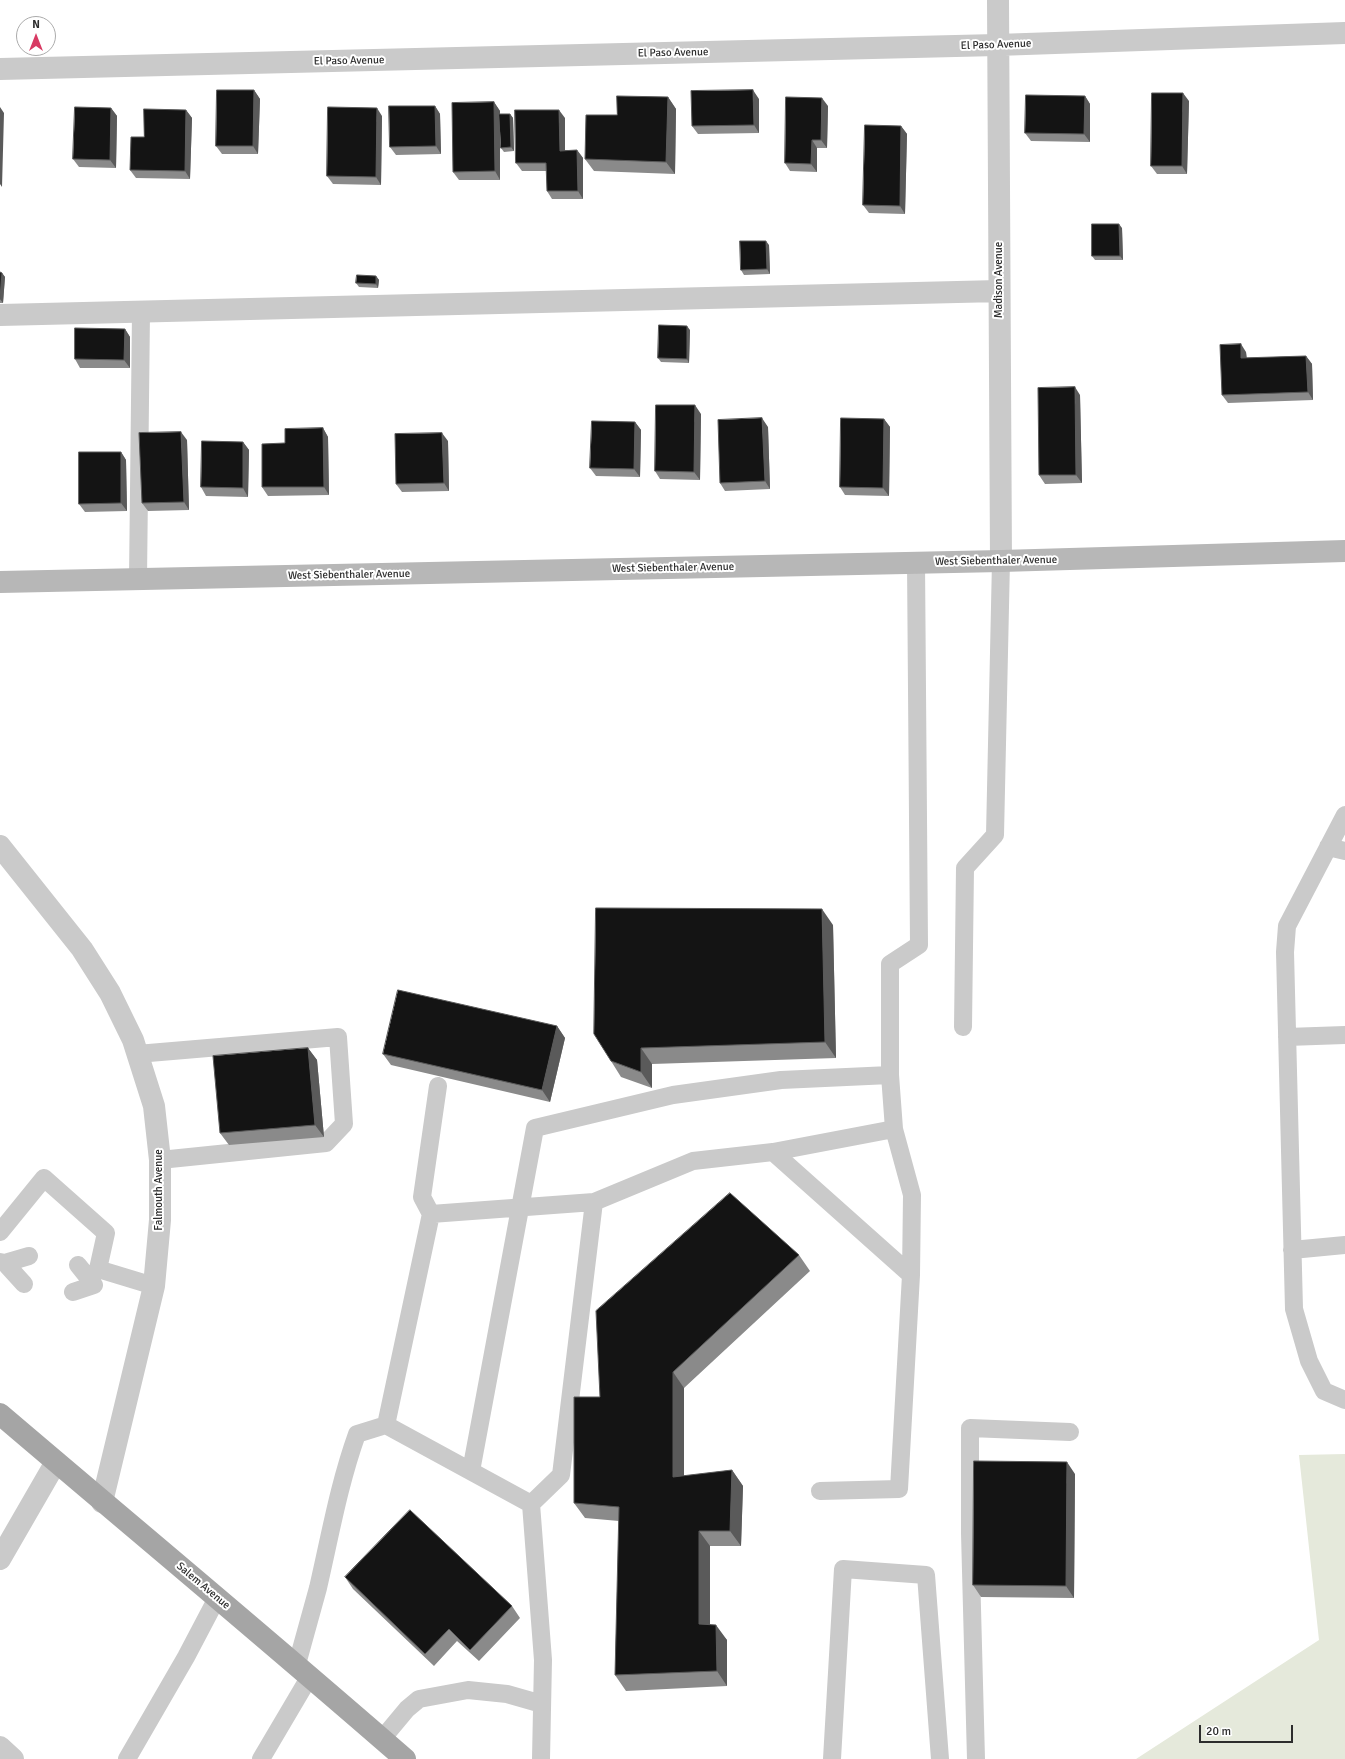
<!DOCTYPE html>
<style>
body{margin:0}
#map{position:relative;width:1345px;height:1759px;overflow:hidden;background:#fff;font-family:Signika,sans-serif}
canvas{display:block}
.north{position:absolute;left:16px;top:16px;width:40px;height:40px;box-sizing:border-box;background:#fff;border:1px solid #ababab;border-radius:50%;rotate:0deg;font-size:11px;font-weight:700;line-height:16px;text-align:center;color:#2d2d2d}
.north::after{content:'';display:block;margin:auto;width:14px;height:18px;background:#d83a63;clip-path:polygon(50% 0,100% 100%,50% 72%,0 100%)}
.scale{position:absolute;left:1199px;top:1725px;width:94px;height:18px;box-sizing:border-box;border:2px solid #2d2d2d;border-top:0;padding-left:5px;font-size:12px;line-height:14px;white-space:nowrap;color:#2d2d2d;-webkit-text-stroke:3px #fff;paint-order:stroke}
</style>
<div id="map">
<canvas width="1345" height="1759"></canvas>
<div class="north">N</div>
<div class="scale">20 m</div>
</div>
<script>
const c = document.querySelector('canvas').getContext('2d');
c.lineJoin = 'round';
function fill(path, color) {
  c.fillStyle = color;
  c.fill(path, 'evenodd');
}
function trace(path, color, width, dash) {
  c.strokeStyle = color;
  c.lineWidth = width;
  c.lineCap = dash ? 'butt' : 'round';
  c.setLineDash(dash || []);
  c.stroke(path);
}
function write(font, color, halo, rows, align = 'center') {
  c.font = font + ' Signika,sans-serif';
  c.lineWidth = 4;
  c.setLineDash([]);
  c.textBaseline = 'middle';
  c.strokeStyle = halo;
  c.fillStyle = color;
  for (const [text, x, y, turn = 0] of rows) {
    c.save();
    c.translate(x, y);
    c.rotate((+turn || 0) * Math.PI / 180);
    c.textAlign = isNaN(turn) ? turn : align;
    if (halo) c.strokeText(text, 0, 0);
    c.fillText(text, 0, 0);
    c.restore();
  }
}
fill(new Path2D(`
 M1345 1454V1759H1136L1319 1640 1299 1455Z`), '#e5e9db');
trace(new Path2D(`
 M138 579 141 312
 M1345 815 1287 926 1285 952 1294 1309 1309 1361 1324 1391 1345 1400
 M1328 847 1345 851
 M963 1027 965 868 995 835 1001 561
 M1287 1037 1345 1035
 M137 1054 338 1037 344 1124 326 1143 160 1160
 M894 1129 890 1075V964L919 945 916 562
 M773 1152 911 1275
 M431 1214 422 1197 438 1086
 M0 1232 44 1178 106 1233 98 1269 154 1286
 M1292 1250 1345 1245
 M0 1262 5 1263 29 1256
 M5 1263 24 1284
 M78 1265 94 1285
 M73 1292 94 1285
 M471 1471 535 1128 673 1095 781 1080 890 1075
 M531 1504 561 1475 594 1202
 M297 1664C304 1639 311 1613 318 1588 330 1536 339 1484 357 1434L386 1425
 M382 1739 407 1709 419 1699 468 1690 507 1694 542 1704
 M127 1759 186 1657 217 1598
 M261 1759 310 1676
 M541 1759 543 1660 531 1504 386 1425 431 1214 594 1202 693 1161 773 1152 894 1129 912 1195 911 1275 899 1489 820 1491
 M832 1759 843 1569 926 1575 940 1759
 M976 1759 970 1533V1428L1070 1432`), '#cacaca', 18);
trace(new Path2D(`
 M998 0 1001 561
 M0 69 997 45 1345 33
 M0 315 999 291
 M0 846 82 949 110 993 133 1040 154 1106 160 1160V1220L154 1286 102 1502
 M0 1559 56 1462
 M0 1747 13 1759`), '#cacaca', 22);
trace(new Path2D(`
 M0 582 1001 561 1345 551`), '#b7b7b7', 22);
trace(new Path2D(`
 M0 1414C135 1529 271 1642 405 1759`), '#a5a5a5', 22);
fill(new Path2D(`
 M254 90 260 99 258 154H222L216 146Z
 M1085 96 1090 104V142L1031 141 1025 133Z
 M668 97 676 109 675 174 594 171 585 159Z
 M759 99V133L698 134 692 126Z
 M1189 101 1187 174H1157L1151 166Z
 M494 102 500 111V114H510L513 118 514 151 504 152 501 148 500 128V180H459L453 172Z
 M435 106 440 114 441 154 396 155 390 147Z
 M828 106 827 148H817V172L790 171 785 163Z
 M111 108 117 116 116 168 79 167 73 159Z
 M186 110 192 118 190 179 136 178 130 170 144 137Z
 M382 116 381 185 333 184 327 176Z
 M565 118V150H577L583 158V199H552L547 191V171H522L516 163Z
 M901 126 907 134 905 214 869 213 863 205Z
 M1122 228 1123 260H1095L1092 256Z
 M769 245 770 274 744 275 741 270Z
 M0 272 2 273 5 277 3 303H0Z
 M376 276 379 280 378 288 359 287 356 283Z
 M125 329 130 337V368H80L75 359Z
 M690 330 689 363 661 362 658 358Z
 M1246 352 1247 358 1306 356 1312 364 1313 400 1228 403 1222 395Z
 M1080 395 1082 483 1045 484 1039 475Z
 M701 414 700 480 660 479 655 471Z
 M884 419 890 427 889 496 845 495 840 487Z
 M635 422 641 430 640 477 596 476 590 468Z
 M768 427 770 489 725 491 720 483Z
 M323 428 328 437 329 495 268 496 262 487 285 443Z
 M187 440 189 510 148 511 142 503Z
 M448 441 449 491 402 492 396 484Z
 M243 442 249 450 248 497 206 496 201 487Z
 M121 452 126 460 127 511 85 512 79 504Z
 M833 925 836 1058 652 1064V1088L621 1077 611 1061Z
 M557 1026 565 1038 550 1102 391 1065 383 1054Z
 M308 1048 317 1060 324 1137 229 1145 220 1133Z
 M799 1255 810 1271 684 1388V1476L732 1470 743 1486 741 1546H710V1624L727 1640V1686L626 1691 615 1675 619 1521 585 1518 574 1503 600 1397Z
 M1075 1474 1074 1598 981 1597 973 1585Z
 M345 1577 512 1606 520 1618 479 1661 457 1641 434 1666 353 1589Z`), '#8a8a8a');
fill(new Path2D(`
 M254 90 260 99 258 154 253 146Z
 M753 90 759 99V133L754 125Z
 M1183 93 1189 101 1187 174 1182 166Z
 M1085 96 1090 104V142L1084 134Z
 M668 97 676 109 675 174 666 162Z
 M822 98 828 106 827 148 821 140Z
 M494 102 500 111V180L495 171Z
 M435 106 440 114 441 154 436 146Z
 M0 107 4 113 2 187 0 184Z
 M111 108 117 116 116 168 110 160Z
 M377 108 382 116 381 185 376 177Z
 M186 110 192 118 190 179 185 171Z
 M559 110 565 118V159L560 151Z
 M510 114 513 118 514 151 511 147Z
 M901 126 907 134 905 214 900 206Z
 M812 140 817 148V172L811 164Z
 M577 150 583 158V199L578 191Z
 M1119 224 1122 228 1123 260 1120 256Z
 M766 241 769 245 770 274 767 269Z
 M2 273 5 277 3 303 0 299Z
 M376 276 379 280 378 288 376 284Z
 M687 326 690 330 689 363 687 359Z
 M125 329 130 337V368L124 360Z
 M1241 344 1246 352 1247 367 1241 358Z
 M1306 356 1312 364 1313 400 1308 392Z
 M1075 387 1080 395 1082 483 1076 475Z
 M695 405 701 414 700 480 694 472Z
 M762 418 768 427 770 489 765 481Z
 M884 419 890 427 889 496 883 488Z
 M635 422 641 430 640 477 634 469Z
 M323 428 328 437 329 495 324 487Z
 M181 432 187 440 189 510 184 502Z
 M442 433 448 441 449 491 444 483Z
 M243 442 249 450 248 497 243 488Z
 M121 452 126 460 127 511 121 503Z
 M822 909 833 925 836 1058 825 1042Z
 M557 1026 565 1038 550 1102 542 1090Z
 M308 1048 317 1060 324 1137 315 1125Z
 M641 1048 652 1064V1088L641 1072Z
 M673 1372 684 1388V1493L673 1477Z
 M1067 1462 1075 1474 1074 1598 1066 1586Z
 M732 1470 743 1486 741 1546 730 1531Z
 M699 1531 710 1546V1639L699 1624Z
 M716 1625 727 1640V1686L717 1671Z`), '#5a5a5a');
const building = new Path2D(`
 M217 90H254L253 146H216Z
 M753 90 754 125 692 126 691 91Z
 M1152 93H1183L1182 166H1151Z
 M1026 95 1085 96 1084 134 1025 133Z
 M617 96 668 97 666 162 585 159 586 115H617Z
 M786 97 822 98 821 140H812L811 164 785 163Z
 M494 102 495 171 453 172 452 103Z
 M389 106H435L436 146 390 147Z
 M75 107 111 108 110 160 73 159Z
 M328 107 377 108 376 177 327 176Z
 M144 109 186 110 185 171 130 170 131 137H144Z
 M515 110H559L560 151 577 150 578 191H547L546 163H516Z
 M499 114H510L511 147 501 148Z
 M865 125 901 126 900 206 863 205Z
 M1092 224H1119L1120 256H1092Z
 M740 241H766L767 269 741 270Z
 M0 272 2 273 0 299Z
 M357 275 376 276V284L356 283Z
 M659 325 687 326V359L658 358Z
 M75 328 125 329 124 360 75 359Z
 M1241 344V358L1306 356 1308 392 1222 395 1220 345Z
 M1075 387 1076 475H1039L1038 388Z
 M656 405H695L694 472 655 471Z
 M762 418 765 481 720 483 718 420Z
 M841 418 884 419 883 488 840 487Z
 M592 421 635 422 634 469 590 468Z
 M323 428 324 487H262V444L285 443V429Z
 M181 432 184 502 142 503 139 433Z
 M442 433 444 483 396 484 395 434Z
 M202 441 243 442V488L201 487Z
 M79 452H121V503L79 504Z
 M596 908 822 909 825 1042 641 1048V1072L611 1061 594 1034Z
 M398 990 557 1026 542 1090 383 1054Z
 M308 1048 315 1125 220 1133 213 1056Z
 M730 1193 799 1255 673 1372V1477L732 1470 730 1531H699V1624L716 1625 717 1671 615 1675 619 1507 574 1503V1397H600L596 1311Z
 M974 1461 1067 1462 1066 1586 973 1585Z
 M410 1510 512 1606 470 1650 449 1629 425 1654 345 1577Z`);
fill(building, '#141414');
trace(building, '#5a5a5a', 1);
write('11px', '#2d2d2d', '#fff', [
 ["El Paso Avenue",996,45,-2],
 ["El Paso Avenue",673,53,-1],
 ["El Paso Avenue",349,61,-1],
 ["Madison Avenue",999,280,-90],
 ["West Siebenthaler Avenue",996,561,-1],
 ["West Siebenthaler Avenue",673,568,-1],
 ["West Siebenthaler Avenue",349,575,-1],
 ["Falmouth Avenue",159,1190,-90],
 ["Salem Avenue",203,1586,40]
]);
</script>
